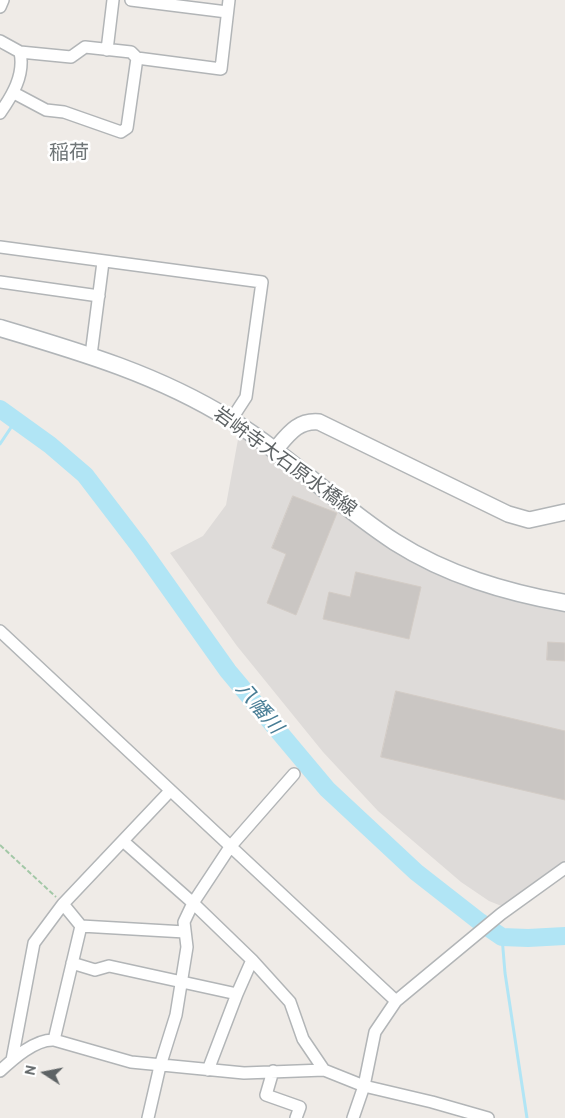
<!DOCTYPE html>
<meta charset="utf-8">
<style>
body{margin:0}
#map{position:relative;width:565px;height:1118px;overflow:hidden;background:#efebe7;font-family:Cabin,sans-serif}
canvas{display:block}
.north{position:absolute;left:20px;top:1048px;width:50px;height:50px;-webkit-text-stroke:4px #fff;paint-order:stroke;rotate:281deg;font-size:14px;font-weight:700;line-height:20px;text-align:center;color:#5e6365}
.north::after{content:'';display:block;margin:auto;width:18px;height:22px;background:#5e6365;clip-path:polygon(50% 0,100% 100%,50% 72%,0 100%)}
</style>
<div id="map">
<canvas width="565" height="1118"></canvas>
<div class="north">N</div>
</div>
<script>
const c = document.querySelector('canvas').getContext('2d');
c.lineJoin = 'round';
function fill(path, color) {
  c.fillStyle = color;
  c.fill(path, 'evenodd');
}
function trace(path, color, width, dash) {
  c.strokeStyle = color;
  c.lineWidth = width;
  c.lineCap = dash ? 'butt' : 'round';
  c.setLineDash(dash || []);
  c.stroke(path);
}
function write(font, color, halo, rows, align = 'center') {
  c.font = font + ' Cabin,"Noto Sans JP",sans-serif';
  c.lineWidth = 5;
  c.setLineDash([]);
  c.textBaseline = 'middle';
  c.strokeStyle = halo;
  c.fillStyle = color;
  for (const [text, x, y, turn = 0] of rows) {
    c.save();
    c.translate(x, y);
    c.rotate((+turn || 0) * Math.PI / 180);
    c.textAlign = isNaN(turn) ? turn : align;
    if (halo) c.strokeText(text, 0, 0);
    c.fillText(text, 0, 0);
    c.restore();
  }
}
fill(new Path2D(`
 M239 434 360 527 565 609V861L504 907 489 901 461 882 378 811 323 752 237 646 170 553 203 536 226 505Z`), '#dedbd9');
trace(new Path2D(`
 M0 444 16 420
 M502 937 505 973 527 1118`), '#b1e5f5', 3);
trace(new Path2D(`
 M0 409 50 445 85 475 140 547 228 671 327 789 416 872 480 922 502 937 528 938 565 936`), '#b1e5f5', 18);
const building = new Path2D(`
 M293 496 337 513 296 615 267 603 286 554 272 548Z
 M356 572 421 587 409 639 323 619 329 592 350 597Z
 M548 642 565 643V661L547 660Z
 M396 691 565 731V800L381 757Z`);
fill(building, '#cac6c3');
trace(building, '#d3ccc6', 1);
const minor = new Path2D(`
 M131 0 227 12
 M0 7 3 0
 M0 41 20 52 71 57 85 47 131 52 137 58 127 128 121 132 64 112 46 110 14 93
 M107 50 113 0
 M137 58 221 69 229 0
 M0 113C12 96 25 75 20 52
 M0 247 262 282 246 397 231 420
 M0 282 99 296
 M91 355 103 262
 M0 631 396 1001
 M123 841 193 903 252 960 290 1002 303 1039 324 1070
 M81 926 185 932
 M72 963 95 970 109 966 237 994 252 960
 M54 1040 81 926 63 904
 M12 1060 34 943 63 904 170 791
 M208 1070 237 994
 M0 1071C13 1059 35 1039 54 1040L131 1062 244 1073 324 1070 364 1086 432 1102 488 1118
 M273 1071 266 1095 300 1107 296 1118
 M148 1118 160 1066 176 1015 187 947 184 922 193 903 230 847 294 774
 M353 1118 364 1086 375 1032 396 1001 501 914 565 868`);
const tertiary = new Path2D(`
 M274 451C288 435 297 420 319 422L508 514 529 520 565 512`);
const secondary = new Path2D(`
 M0 328C81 352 159 375 231 420 289 456 338 505 395 542 447 575 505 592 565 603`);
trace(minor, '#b2b5b7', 14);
trace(tertiary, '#b2b5b7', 18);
trace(secondary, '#b1b5b8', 19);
trace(new Path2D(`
 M0 845 56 897`), '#a3c8a7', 2, [5, 2.5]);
trace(minor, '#fff', 11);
trace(tertiary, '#fff', 15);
trace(secondary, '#fff', 16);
write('19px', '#5e6365', '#fff', [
 ["岩峅寺大石原水橋線",285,462,36]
]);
write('20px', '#6f7577', '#fff', [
 ["稲荷",69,153]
]);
write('italic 20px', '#487d95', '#fff', [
 ["八幡川",259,708,50]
]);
</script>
